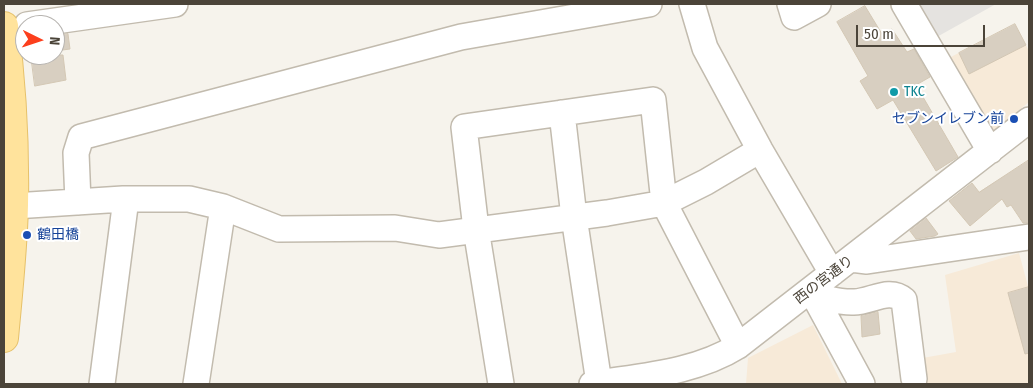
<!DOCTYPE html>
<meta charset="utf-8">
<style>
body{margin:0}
#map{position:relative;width:1033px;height:388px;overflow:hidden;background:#f6f3ec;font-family:"Fira Sans Condensed",sans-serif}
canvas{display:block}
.frame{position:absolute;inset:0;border:5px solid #4b4439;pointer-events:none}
.north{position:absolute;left:15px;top:15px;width:50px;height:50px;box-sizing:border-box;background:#fff;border:1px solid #b7b4b0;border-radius:50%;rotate:94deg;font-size:14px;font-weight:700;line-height:20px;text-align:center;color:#4b4439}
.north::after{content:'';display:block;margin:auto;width:18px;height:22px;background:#fc3f1d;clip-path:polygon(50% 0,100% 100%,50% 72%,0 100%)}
.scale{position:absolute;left:856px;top:25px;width:129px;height:22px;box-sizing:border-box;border:2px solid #4b4439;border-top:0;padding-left:6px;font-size:15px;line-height:18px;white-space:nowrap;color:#4b4439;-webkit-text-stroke:4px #fff;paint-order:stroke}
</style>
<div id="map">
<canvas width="1033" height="388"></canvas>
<div class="frame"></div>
<div class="north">N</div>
<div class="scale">50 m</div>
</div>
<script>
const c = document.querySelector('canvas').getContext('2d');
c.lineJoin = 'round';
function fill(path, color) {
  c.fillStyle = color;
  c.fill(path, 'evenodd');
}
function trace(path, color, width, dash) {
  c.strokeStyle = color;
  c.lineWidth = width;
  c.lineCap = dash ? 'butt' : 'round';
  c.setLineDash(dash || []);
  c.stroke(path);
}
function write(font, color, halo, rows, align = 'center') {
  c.font = font + ' "Fira Sans Condensed","Noto Sans JP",sans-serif';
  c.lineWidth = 4;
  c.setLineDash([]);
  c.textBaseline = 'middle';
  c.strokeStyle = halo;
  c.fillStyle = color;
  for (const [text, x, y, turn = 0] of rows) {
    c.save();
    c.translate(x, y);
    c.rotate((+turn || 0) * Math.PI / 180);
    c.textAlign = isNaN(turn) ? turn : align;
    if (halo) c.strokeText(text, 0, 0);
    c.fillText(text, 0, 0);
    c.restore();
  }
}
fill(new Path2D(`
 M1015 24 1029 51V102L988 135 945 60Z
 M1019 253 1029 290V384H920L917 359 956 352 945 275Z
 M813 325 842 384H746L748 358Z`), '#f7ead8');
fill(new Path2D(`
 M910 4H996L926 43Z`), '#e5e3e0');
const building = new Path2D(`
 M865 6 882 34 892 29 907 52 914 49 930 77 916 85 958 157 936 171 893 100 877 109 860 81 868 76 837 22Z
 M1015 24 1026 45 969 74 959 53Z
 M68 34 70 49 55 51V36Z
 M31 55H63L66 80 35 86Z
 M1029 160V223H1023L1011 205 1007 207 1002 199 970 226 949 201 972 183 979 192Z
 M926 218 938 234 935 236 916 239 910 231Z
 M1029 287V353L1025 354 1008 293Z
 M878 312 880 334 862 337 861 316Z`);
fill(building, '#d8cfc1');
trace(building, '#d3c7b4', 1);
const minor = new Path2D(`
 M692 4 705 48 760 150 832 273
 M790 4 794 17 818 4
 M904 4 990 151
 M27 25 175 4
 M562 113 574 217 599 383
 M78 202 76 153 81 137 461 37 649 4
 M14 206 123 199H189L223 207 279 229 395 228 439 235 607 213 664 203 706 182 760 150
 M851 259 867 261 1029 237
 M811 290 862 384
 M814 296C827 298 841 303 854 302 871 302 889 287 904 300L914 379
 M102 384 126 199
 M196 384 223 207
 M501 384 476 229 464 127 653 100 664 203 738 346
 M592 384C641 376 695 373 738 346L1029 120`);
const major = new Path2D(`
 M4 26C12 85 15 145 14 205 13 249 8 294 4 338`);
trace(minor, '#c2bbae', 28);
trace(major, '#e6c16a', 30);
trace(minor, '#fff', 25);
trace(major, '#ffe39c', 28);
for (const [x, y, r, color] of [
 [894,92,5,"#0f9aa8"],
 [1014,119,5,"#1a4fb4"],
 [27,235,5,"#1a4fb4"]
]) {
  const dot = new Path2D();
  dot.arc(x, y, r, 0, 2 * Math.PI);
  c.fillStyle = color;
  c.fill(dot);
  trace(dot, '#fff', 2);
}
write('14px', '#0d838f', '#fff', [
 ["TKC",904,92]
], 'left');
write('14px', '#164399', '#fff', [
 ["セブンイレブン前",1004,119],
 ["鶴田橋",37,235,"left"]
], 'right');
write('14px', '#4b4439', '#fff', [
 ["西の宮通り",824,280,-37]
]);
</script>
